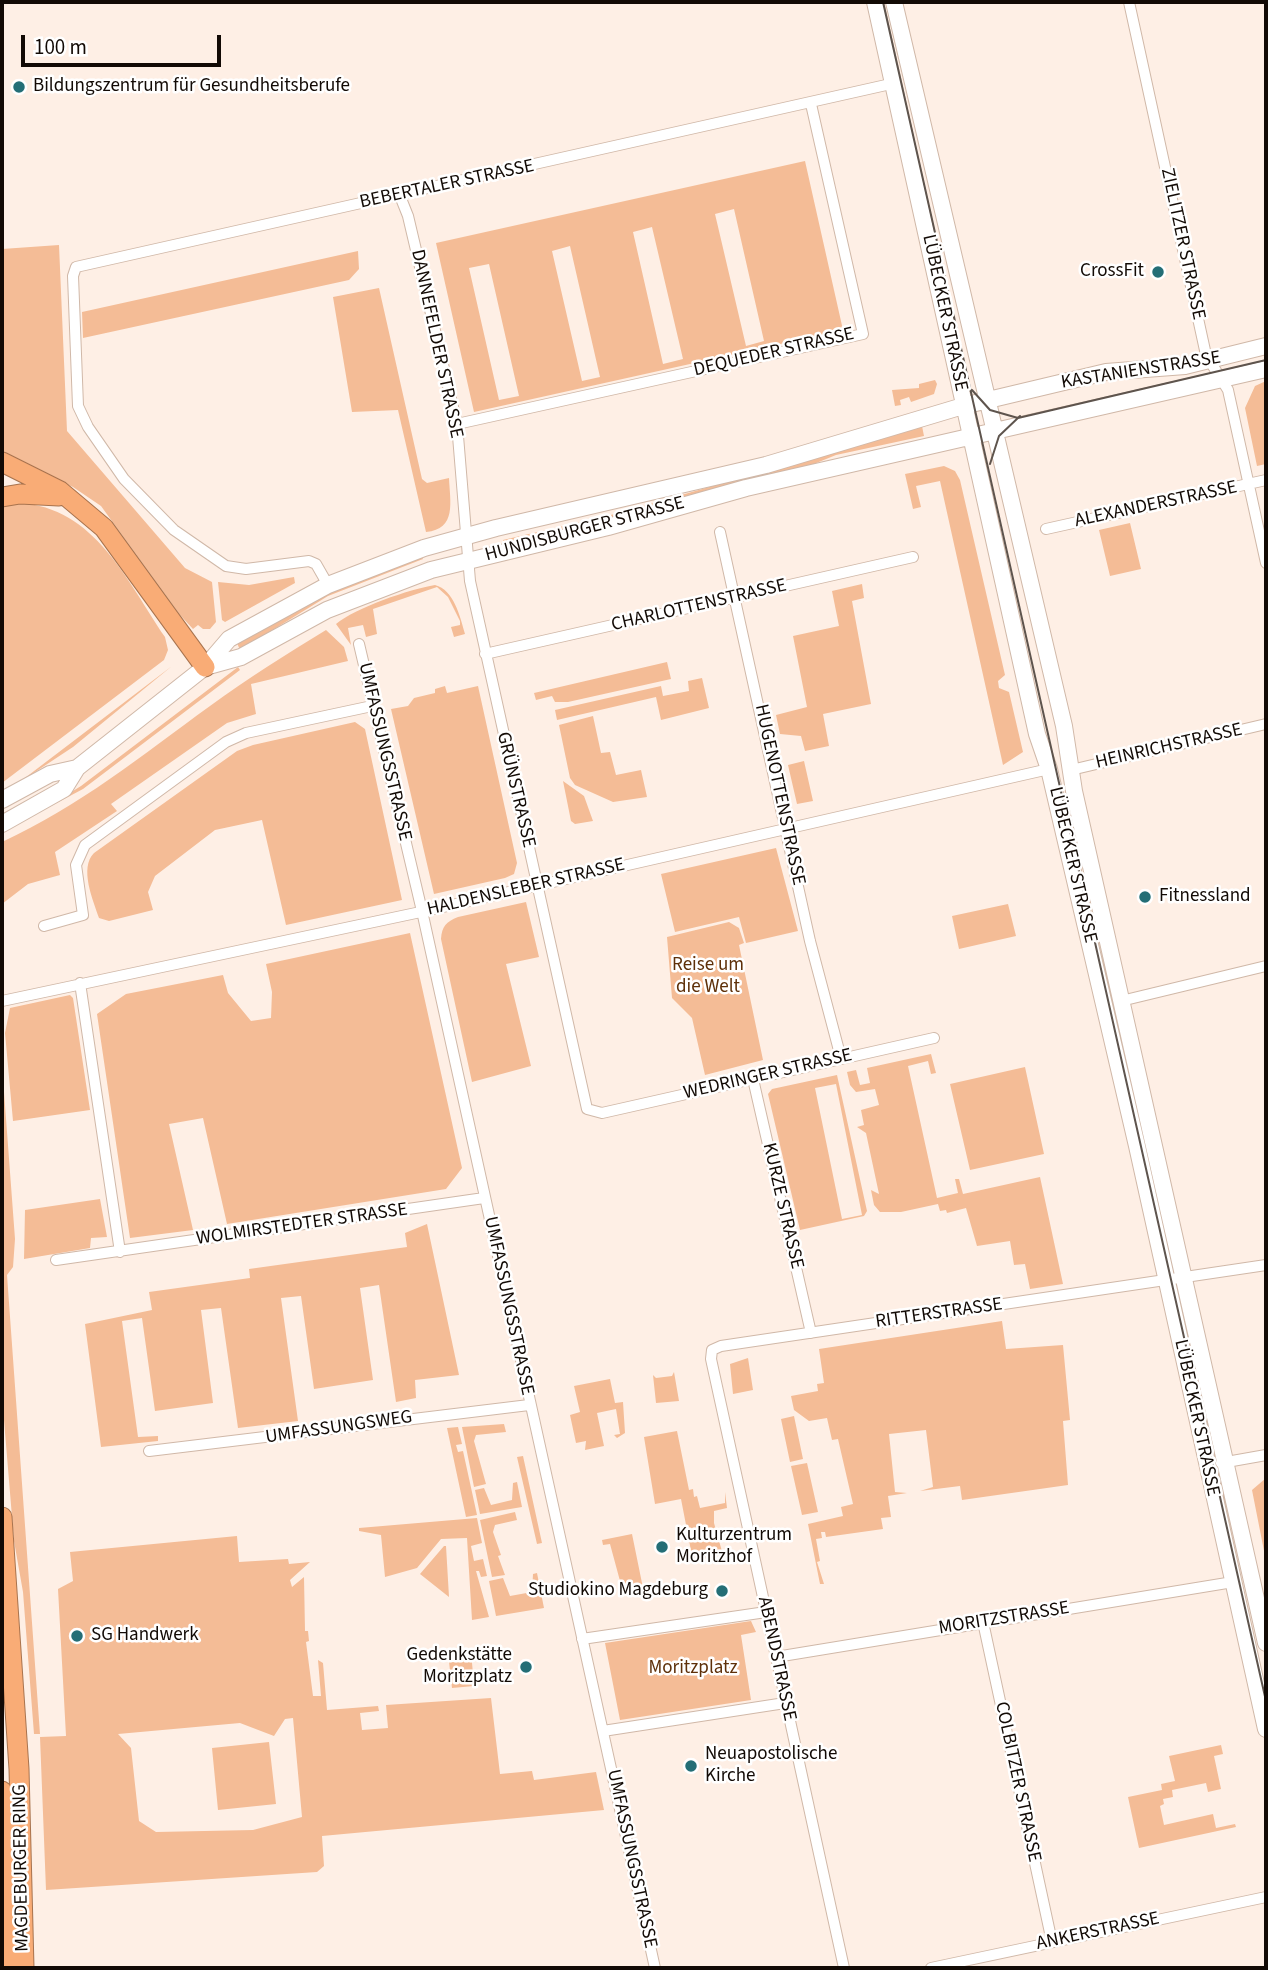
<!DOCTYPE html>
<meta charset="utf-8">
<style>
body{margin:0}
#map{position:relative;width:1268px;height:1970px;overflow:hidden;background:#feefe5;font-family:"Source Sans 3",sans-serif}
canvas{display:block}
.frame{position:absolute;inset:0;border:4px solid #120a05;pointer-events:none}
.scale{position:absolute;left:21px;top:35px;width:200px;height:32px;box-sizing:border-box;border:4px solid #120a05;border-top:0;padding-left:9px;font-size:21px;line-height:24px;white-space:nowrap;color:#120a05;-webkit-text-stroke:5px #fff;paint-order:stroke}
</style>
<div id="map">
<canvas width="1268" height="1970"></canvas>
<div class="frame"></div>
<div class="scale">100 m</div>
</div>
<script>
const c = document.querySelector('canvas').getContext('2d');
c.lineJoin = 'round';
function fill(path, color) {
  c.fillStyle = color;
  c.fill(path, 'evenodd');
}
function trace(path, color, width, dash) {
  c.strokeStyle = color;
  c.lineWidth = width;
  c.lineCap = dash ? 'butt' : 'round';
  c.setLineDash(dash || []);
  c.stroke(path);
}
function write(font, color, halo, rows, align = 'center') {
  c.font = font + ' "Source Sans 3",sans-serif';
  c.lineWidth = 5;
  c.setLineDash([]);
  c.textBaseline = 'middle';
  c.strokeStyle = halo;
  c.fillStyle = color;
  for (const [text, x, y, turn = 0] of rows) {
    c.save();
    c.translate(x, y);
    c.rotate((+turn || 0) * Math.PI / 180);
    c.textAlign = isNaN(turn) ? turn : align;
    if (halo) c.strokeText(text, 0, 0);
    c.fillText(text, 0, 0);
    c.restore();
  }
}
fill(new Path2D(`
 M805 161 843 330 474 412 436 243ZM734 209 764 341 746 346 715 214ZM652 227 683 359 663 364 633 232ZM570 246 600 377 582 381 552 251ZM489 264 519 396 499 400 469 268Z
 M59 245 67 431 185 568 212 582 216 622 210 629H203L198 625 193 629 180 615 101 506 73 487 2 455V249Z
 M358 251 359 269 349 280 83 338 82 312Z
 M379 288 422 479 427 483 449 478C450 502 457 529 426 532L398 410 352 412 333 297Z
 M935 380 937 384 934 394 911 402 909 397 900 400 901 405 895 406 892 390 919 388V384Z
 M1266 381V464L1257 466 1245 408 1255 386Z
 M922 426 924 436 836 455 804 468 504 545 503 540 615 514Z
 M944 466 955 471 960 480 1005 675 998 681 999 688 1009 692 1023 752 1003 765 940 481 916 486 921 507 913 509 905 474Z
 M19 503C95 507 127 581 165 637L168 650 164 660 2 783V507Z
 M1130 523 1141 569 1110 576 1099 530Z
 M422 556 423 559 328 596 240 650 237 643 322 595Z
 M294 577 295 583 225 622 222 620 218 582 249 585Z
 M862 584 864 598 852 601 871 704 823 714 829 746 805 751 801 736 780 734 776 715 807 707 793 636 839 626 832 591Z
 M435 585C454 590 460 616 465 634L454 637 451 627 460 625V621L448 597 437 587 373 609 377 634 366 637 363 625 348 628 351 645 336 624C355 608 410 589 435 585Z
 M326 630 344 647 348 661 251 684 256 714 227 723 111 804 117 811 55 852 60 875 28 884 2 904V842C80 806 141 756 210 706 248 678 287 654 326 630Z
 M667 662 671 679 568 702H555L552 696 536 700 534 693Z
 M172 666 73 747 17 784Z
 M238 667 240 670 83 789 34 815 81 786Z
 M702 678 709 708 661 720 656 697 557 720 555 710 661 686 663 696 689 691 688 681Z
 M445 686 447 693 478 686 517 863 514 874 505 878 434 894 391 709 408 706 414 698 435 693V689Z
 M593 716 601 753 610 752 616 775 641 770 647 797 613 802 575 785 570 778 559 725Z
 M355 722 365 729 402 900 286 925 262 820 215 830 155 876 148 892 153 910 109 921 99 918C93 900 79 868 94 853L237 751 253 745Z
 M804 761 813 801 797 804 788 765Z
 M563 781 584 796 593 821 575 824 571 821Z
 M776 848 798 931 746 943 739 917 675 932 661 874Z
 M526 902 539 957 506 964 531 1066 472 1082 441 939C442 926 446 922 458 917Z
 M1008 904 1016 936 959 949 952 916Z
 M729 922 739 928 744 943 739 945 763 1060 705 1075 692 1018 672 998 667 937Z
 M410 933 462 1168 446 1189 227 1224 203 1118 169 1124 193 1230 130 1238 97 1014 126 994 223 975 228 993 251 1021 271 1018 272 992 266 964Z
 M70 995 73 998 90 1110 13 1121 5 1033 10 1008Z
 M931 1054 936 1073 931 1074 928 1061 908 1066 937 1198 958 1193 955 1179H959L963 1194 1040 1177 1063 1284 1030 1289 1025 1264 1014 1265 1010 1241 977 1246 966 1208 947 1213 946 1210 940 1211 938 1204 901 1212H880L874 1205 871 1190 879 1194 866 1133 857 1127 864 1125 861 1110 879 1105 875 1089 856 1092 850 1085 847 1072 856 1070 860 1085 870 1083 867 1068Z
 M2 1065 15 1239 13 1267 7 1275 40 1734H34L23 1592 14 1541 2 1396Z
 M1025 1067 1044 1154 970 1170 950 1084Z
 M837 1075 867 1211 864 1216 800 1230 768 1094 772 1089ZM836 1084 862 1215 842 1219 815 1088Z
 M100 1199 107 1237 91 1238 90 1248 24 1259 25 1210Z
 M427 1224 459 1375 415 1380 416 1398 396 1402 379 1285 360 1288 373 1380 314 1389 301 1296 281 1298 298 1421 238 1428 221 1308 201 1310 213 1403 155 1411 142 1318 122 1321 138 1437 158 1436V1441L101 1447 85 1324 152 1310 149 1292 250 1278 249 1269 407 1247 405 1233Z
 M1002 1321 1006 1349 1063 1345 1070 1420 1063 1421 1068 1485 962 1500 960 1486 920 1491 933 1487 926 1430 889 1434 895 1492 907 1493 888 1496 891 1517 881 1518 883 1529 826 1537 825 1532H821L822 1538 816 1539 820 1561 817 1562 824 1584H820L808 1524 843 1516 841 1507 853 1504 838 1439 832 1440 827 1418 809 1421 794 1410 791 1396 818 1391 817 1384 824 1383 819 1349Z
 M748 1358 753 1390 733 1394 730 1364Z
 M674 1372 679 1401 656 1403 653 1375 656 1378 672 1376Z
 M610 1379 615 1403 623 1402 625 1433 617 1438 614 1435 620 1434 616 1409 597 1413 604 1446 585 1450 586 1441 576 1443 570 1415 580 1412 574 1386Z
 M794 1416 803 1459 790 1462 781 1419Z
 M504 1424 506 1432 476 1435 474 1441 486 1484 474 1487 462 1427Z
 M458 1427 462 1444 456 1445 458 1452 463 1451 477 1515 466 1517 447 1428Z
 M677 1431 689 1490 693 1489 694 1497 697 1496 700 1508 725 1503V1492L727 1508 714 1511V1523L723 1555 693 1561 681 1499 655 1504 644 1437Z
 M523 1456 542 1543 537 1544 517 1457Z
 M807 1463 818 1512 802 1515 791 1466Z
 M1266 1478V1556H1265L1252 1490Z
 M517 1482 522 1507 480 1514 475 1490 484 1488 491 1505 512 1500 513 1483Z
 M515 1512 517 1520 495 1525 493 1532 501 1555 498 1556 505 1575 492 1577 480 1520Z
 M477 1518 482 1543 471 1546 474 1561 483 1559 487 1576 481 1577 479 1571H476L489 1617 472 1620 467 1538 441 1539 417 1568 385 1577 381 1535 359 1531V1528Z
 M632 1534 643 1588 623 1592 610 1544 603 1545 602 1540Z
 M237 1536 239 1562 288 1559 289 1564 310 1562 290 1580 292 1587 304 1577 305 1631H308L309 1641 306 1642 313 1696H321L318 1660 323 1663 327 1710 378 1706 379 1711 360 1713 362 1730 388 1728 386 1705 491 1698 500 1774 532 1771 534 1780 596 1772 604 1810 322 1836 324 1866 317 1872 46 1890 40 1737 66 1736 58 1589 73 1581 70 1552ZM293 1718 302 1817 253 1830 156 1832 139 1821 131 1748 118 1734 240 1723 274 1736 285 1719Z
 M444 1546H446L449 1597 420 1574Z
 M537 1573 544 1608 496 1616 489 1581 503 1578 510 1596 532 1592 533 1574Z
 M751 1621 756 1632 741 1635 751 1700 620 1720 605 1643Z
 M471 1651 474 1686 452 1688 448 1653Z
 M269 1742 276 1804 218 1810 212 1748Z
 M1221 1745 1223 1754 1214 1756 1221 1789 1208 1792 1206 1783 1172 1790 1173 1797 1163 1799 1164 1804 1160 1806 1164 1825 1213 1814 1216 1828 1235 1824 1236 1827 1139 1848 1128 1797 1162 1790 1161 1784 1175 1781 1169 1756Z`), '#f4bc96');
const street = new Path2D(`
 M1129 2 1206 355 1228 390 1266 563
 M400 196 408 216 457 424 470 581 587 1109 602 1113 934 1038
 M457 424 863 334 811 104
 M1046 529 1266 480
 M720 532 810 941 841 1058
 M328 585 316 564 309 561 246 569 226 566 174 530 124 479 88 427 78 406 73 276 76 267 895 83
 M359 644 422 911 655 1968
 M485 654 913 557
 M1071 770 1266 724
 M44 926 83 915 76 865 85 845 226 742 246 733 372 706
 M80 983 120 1252
 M2 1001 430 910 1049 769
 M1121 1001 1266 966
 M753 1079 811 1333
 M56 1260 484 1198
 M149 1451 529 1405
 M1221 1463 1266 1455
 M983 1622 1052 1942
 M582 1639 766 1612
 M776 1657 1233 1582
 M603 1731 785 1703
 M844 1968 711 1359 712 1350 721 1346 1266 1265
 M931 1968 1266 1897`);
const secondary = new Path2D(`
 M875 2 1037 734 1049 769 1137 1146 1266 1729
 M894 2 1064 726 1074 791 1266 1643
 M205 667 241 657 327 610 431 570 608 527 746 488 1266 369
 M2 800 50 774 77 768
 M2 824 64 789 77 768 205 667 229 639 328 585 424 548 496 528 766 465 963 406 1106 372 1185 366 1266 346`);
const highway = new Path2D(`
 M2 462 60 491 104 528 205 667
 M2 497 20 494 59 496
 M2 1517 19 1769 24 1968
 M2 1791 6 1968`);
trace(street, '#d0b8a8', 12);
trace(secondary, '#d0b8a8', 18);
trace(highway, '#a8734e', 21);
trace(street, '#fff', 10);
trace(secondary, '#fff', 16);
trace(highway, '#f9ac76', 19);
trace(new Path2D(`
 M883 2 1266 1701
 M972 390 990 410 1018 418 1266 360
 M990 464 999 436 1020 416`), '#5e544d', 2);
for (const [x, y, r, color] of [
 [19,87,7,"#246e76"],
 [1158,272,7,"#246e76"],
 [1145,897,7,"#246e76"],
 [662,1547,7,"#246e76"],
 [722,1591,7,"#246e76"],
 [77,1636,7,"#246e76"],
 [526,1667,7,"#246e76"],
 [691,1766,7,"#246e76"]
]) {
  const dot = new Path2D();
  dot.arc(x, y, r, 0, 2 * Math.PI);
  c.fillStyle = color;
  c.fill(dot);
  trace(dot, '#fff', 2.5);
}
write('19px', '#120a05', '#fff', [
 ["Bildungszentrum für Gesundheitsberufe",33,87],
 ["CrossFit",1144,272,"right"],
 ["Fitnessland",1159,897],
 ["Kulturzentrum",676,1536],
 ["Moritzhof",676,1558],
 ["Studiokino Magdeburg",708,1591,"right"],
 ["SG Handwerk",91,1636],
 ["Gedenkstätte",512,1656,"right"],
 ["Moritzplatz",512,1678,"right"],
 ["Neuapostolische",705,1755],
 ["Kirche",705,1777]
], 'left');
write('19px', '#120a05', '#fff', [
 ["BEBERTALER STRASSE",447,185,-12],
 ["ZIELITZER STRASSE",1182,244,78],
 ["LÜBECKER STRASSE",944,313,78],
 ["DANNEFELDER STRASSE",436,344,78],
 ["DEQUEDER STRASSE",774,353,-13],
 ["KASTANIENSTRASSE",1141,371,-9],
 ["ALEXANDERSTRASSE",1156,505,-12],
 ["HUNDISBURGER STRASSE",585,530,-15],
 ["CHARLOTTENSTRASSE",699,606,-13],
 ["HEINRICHSTRASSE",1169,747,-13],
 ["UMFASSUNGSSTRASSE",384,752,77],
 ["GRÜNSTRASSE",515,790,77],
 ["HUGENOTTENSTRASSE",779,795,78],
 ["LÜBECKER STRASSE",1072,865,77],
 ["HALDENSLEBER STRASSE",526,888,-13],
 ["WEDRINGER STRASSE",768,1075,-13],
 ["KURZE STRASSE",782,1206,77],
 ["WOLMIRSTEDTER STRASSE",302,1225,-8],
 ["UMFASSUNGSSTRASSE",508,1306,78],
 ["RITTERSTRASSE",939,1314,-8],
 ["LÜBECKER STRASSE",1196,1418,78],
 ["UMFASSUNGSWEG",339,1428,-8],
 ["MORITZSTRASSE",1004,1619,-9],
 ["ABENDSTRASSE",776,1659,78],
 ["COLBITZER STRASSE",1017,1782,78],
 ["UMFASSUNGSSTRASSE",631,1859,78],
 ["MAGDEBURGER RING",22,1868,-91],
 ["ANKERSTRASSE",1098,1932,-12]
]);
write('19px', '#5e3009', '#fff', [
 ["Reise um",708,966],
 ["die Welt",708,988],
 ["Moritzplatz",693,1669]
]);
</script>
